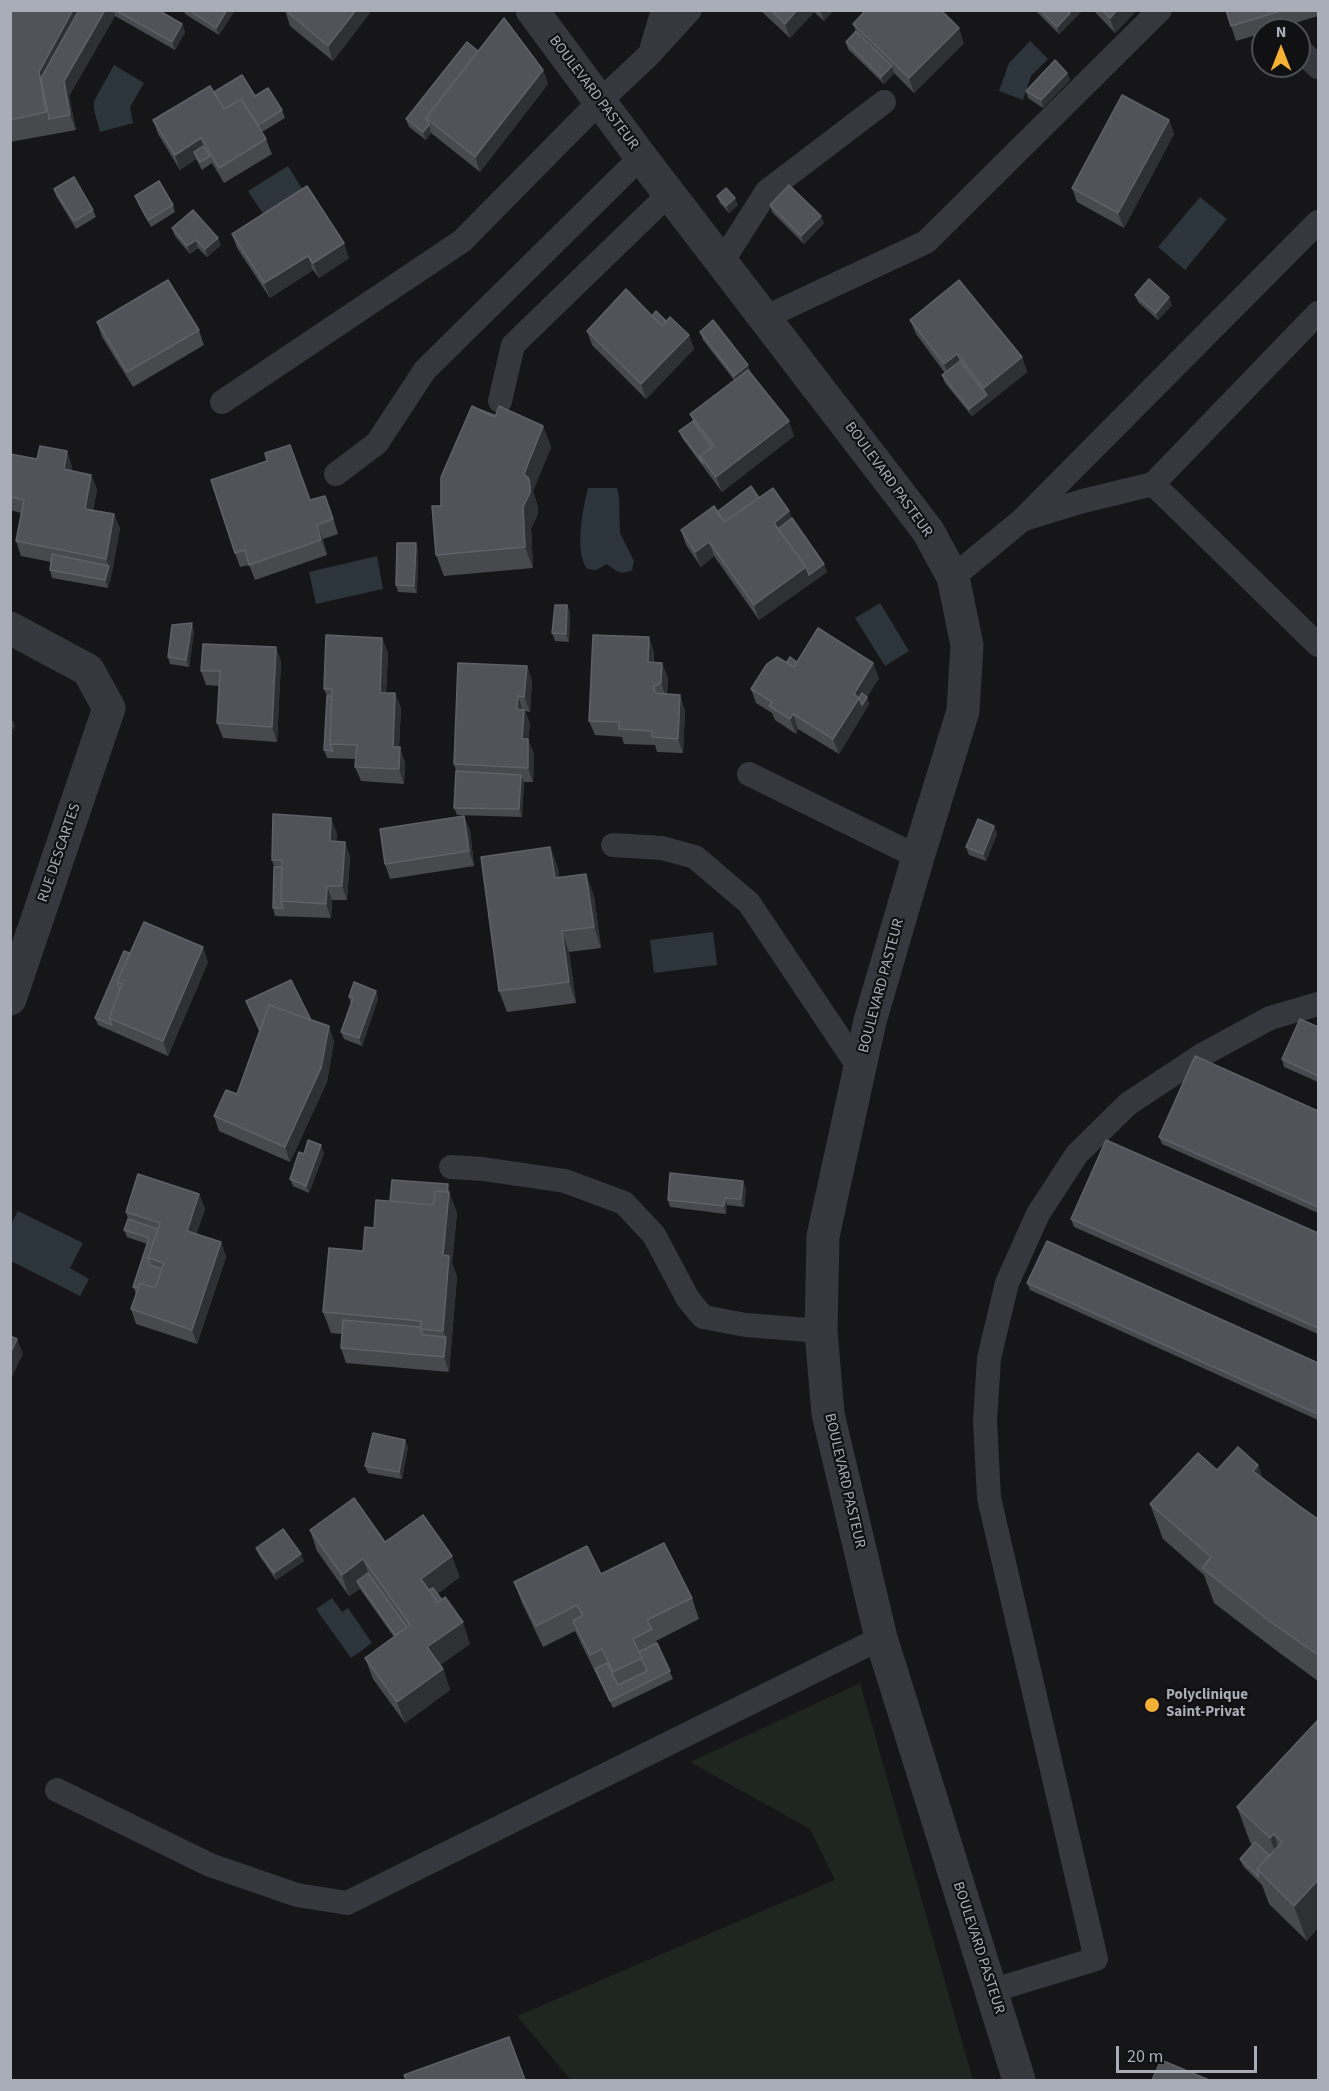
<!DOCTYPE html>
<style>
body{margin:0}
#map{position:relative;width:1329px;height:2091px;overflow:hidden;background:#161618;font-family:"Source Sans 3",sans-serif}
canvas{display:block}
.frame{position:absolute;inset:0;border:12px solid #a8adb8;pointer-events:none}
.north{position:absolute;left:1251px;top:18px;width:60px;height:60px;box-sizing:border-box;background:#111113;border:2px solid #4d4f55;border-radius:50%;rotate:0deg;font-size:16px;font-weight:700;line-height:24px;text-align:center;color:#a8adb8}
.north::after{content:'';display:block;margin:auto;width:21px;height:27px;background:#f2b134;clip-path:polygon(50% 0,100% 100%,50% 72%,0 100%)}
.scale{position:absolute;left:1116px;top:2046px;width:141px;height:27px;box-sizing:border-box;border:3px solid #a8adb8;border-top:0;padding-left:8px;font-size:18px;line-height:21px;white-space:nowrap;color:#a8adb8;-webkit-text-stroke:4px #111113;paint-order:stroke}
</style>
<div id="map">
<canvas width="1329" height="2091"></canvas>
<div class="frame"></div>
<div class="north">N</div>
<div class="scale">20 m</div>
</div>
<script>
const c = document.querySelector('canvas').getContext('2d');
c.lineJoin = 'round';
function fill(path, color) {
  c.fillStyle = color;
  c.fill(path, 'evenodd');
}
function trace(path, color, width, dash) {
  c.strokeStyle = color;
  c.lineWidth = width;
  c.lineCap = dash ? 'butt' : 'round';
  c.setLineDash(dash || []);
  c.stroke(path);
}
function write(font, color, halo, rows, align = 'center') {
  c.font = font + ' "Source Sans 3",sans-serif';
  c.lineWidth = 4.5;
  c.setLineDash([]);
  c.textBaseline = 'middle';
  c.strokeStyle = halo;
  c.fillStyle = color;
  for (const [text, x, y, turn = 0] of rows) {
    c.save();
    c.translate(x, y);
    c.rotate((+turn || 0) * Math.PI / 180);
    c.textAlign = isNaN(turn) ? turn : align;
    if (halo) c.strokeText(text, 0, 0);
    c.fillText(text, 0, 0);
    c.restore();
  }
}
fill(new Path2D(`
 M860 1683 973 2080H571L517 2016 835 1880 810 1829 690 1762Z`), '#1e261f');
fill(new Path2D(`
 M1030 41 1048 59 1031 76 1023 100 999 91 1009 63Z
 M114 65 144 83 130 107 133 123 100 132 94 110V101Z
 M288 166 303 190 264 215 248 191Z
 M1200 197 1227 219 1185 270 1158 247Z
 M588 488H617L619 497 620 533 634 561 632 570C621 576 616 571 607 564L596 570 587 569C574 550 583 509 588 488Z
 M377 556 383 589 316 604 309 572Z
 M880 603 909 651 885 666 855 618Z
 M713 932 717 965 654 973 650 940Z
 M18 1211 83 1243 70 1268 89 1279 80 1296 11 1261V1224Z
 M332 1598 342 1612 348 1608 372 1643 351 1658 316 1609Z`), '#2c353c');
trace(new Path2D(`
 M652 47 663 10
 M1299 49 1318 67
 M722 262 767 191 884 102
 M766 317 926 242 1160 10
 M500 401 513 345 670 193
 M222 402 462 241 600 101 649 55 690 10
 M336 474 377 443 425 370 641 157
 M1153 484 1318 313
 M1024 519 1083 501 1153 484 1318 645
 M953 577 1022 520 1318 222
 M749 774 918 857
 M613 845 662 848 695 857 749 903 860 1069
 M451 1167 483 1169 565 1181 624 1203 654 1235 688 1299 703 1317 746 1325 821 1331
 M57 1790 210 1865 297 1895 347 1903 881 1638
 M991 1991 1096 1959 989 1498 985 1421 989 1358 1007 1283 1038 1214 1077 1154 1128 1104 1202 1055 1270 1018 1318 1004`), '#37383d', 24);
trace(new Path2D(`
 M10 628 88 670 109 708 10 999`), '#37383d', 33);
trace(new Path2D(`
 M532 10 641 157 928 531 953 577 967 645 963 711 918 857 870 1021 823 1236 821 1331 828 1414 881 1638 1019 2080`), '#37383d', 33);
fill(new Path2D(`
 M10 10H158L182 24 185 32 175 50 115 16 69 96 76 130 10 142Z
 M184 10H235L219 35 185 14Z
 M285 10H372L333 61 290 26Z
 M760 10H834L824 21 814 12 790 38Z
 M1035 10H1083L1059 34Z
 M1093 10H1137L1115 33Z
 M1226 10H1318V16L1272 30H1263V33L1236 41Z
 M853 24 964 43 914 93 894 73 884 84 848 49 846 42 856 31Z
 M478 51 543 70 548 84 480 172 431 133 426 140 409 127 406 119Z
 M1067 73 1070 80 1043 108 1028 98 1026 91Z
 M214 92 255 96 282 110 285 118 262 132 266 139 272 154 224 183 212 163 202 170 196 159 180 170 158 134 153 120Z
 M1169 120 1174 134 1124 228 1077 202 1072 188Z
 M54 189 93 210 96 217 76 229 56 196Z
 M135 196 173 205 175 212 151 227 138 204Z
 M717 196 738 205 729 213 720 203Z
 M770 205 824 223 804 244 772 212Z
 M172 228 221 245 207 257 198 248 190 254 175 236Z
 M232 234 349 258 319 278 313 270 270 298 237 248Z
 M1135 295 1172 305 1158 320 1138 302Z
 M652 316 666 321 689 335 694 349 646 399 592 345 587 331Z
 M910 320 1022 357 1027 372 972 416 945 383 942 375 945 373 916 334Z
 M97 322 199 330 204 345 133 387 102 337Z
 M700 332 751 373 794 436 722 492 682 438 679 431 693 421 690 414 734 380 703 340Z
 M481 411 496 416 543 426 551 447 533 491 538 507V514L531 528 533 568 444 576 436 555Z
 M10 454 72 466 71 471 91 475 97 490 93 510 114 514 120 529 108 588 52 578 50 570 51 562 21 556 16 541 21 513 10 510Z
 M759 498 789 511 792 518 827 572 759 620 714 556 701 567 686 545 681 530 717 512Z
 M310 500 331 511 338 534 323 539 327 555 255 580 249 565 240 567 235 553Z
 M416 543 418 551 417 593 398 592 396 585Z
 M567 605 570 613 569 642 555 641 552 633Z
 M194 631 189 667 170 664 168 657Z
 M382 638 388 653 386 693H395L401 708 399 747 405 762 404 784 361 781 355 767 356 759 327 758 324 750 327 696 324 689Z
 M276 647 281 662 277 742 223 738 217 723 219 686 206 685 201 671Z
 M654 652V662L662 663 668 678 667 694 685 710 683 753 657 752 655 745 624 744 622 737 595 735 589 721Z
 M787 662H797L879 678 867 697 869 704 839 754 798 729 796 734 775 720 772 713 756 703 751 689Z
 M527 666 532 681 530 712 525 711 530 724 528 740 534 754 533 782H524L522 817 457 815 454 808 456 771 454 764Z
 M464 816 470 831 474 866 390 879 385 864Z
 M994 826 997 834 986 861 969 855 966 847Z
 M337 833 336 841 345 842 350 857 347 900H332L331 918 275 916 273 908 274 867 272 860Z
 M550 847 558 868 559 878 594 896 601 948 569 952 576 1003 507 1012 499 991Z
 M130 953 208 962 168 1056 98 1025 95 1018Z
 M376 991 378 999 362 1046 344 1039 341 1032 351 1003 349 997Z
 M246 1001 311 1020 334 1041 327 1082 290 1162 219 1131 214 1116 237 1094 260 1032Z
 M1318 1027V1082L1284 1067 1282 1059Z
 M1318 1111V1213L1162 1144 1159 1137Z
 M324 1153 309 1193 293 1186 290 1179 304 1154Z
 M746 1189 744 1207 727 1205 726 1214 670 1207 668 1200Z
 M450 1192V1195L457 1213 452 1263 457 1277 449 1372 346 1363 341 1348 342 1334 331 1333 323 1312 363 1251 374 1228 390 1201Z
 M199 1194 205 1209 196 1234 221 1242 226 1257 197 1344 136 1324 131 1309 136 1294 133 1287 147 1244 127 1237 124 1230 128 1219 126 1212Z
 M1071 1219 1318 1233V1334L1074 1227Z
 M1027 1283 1318 1363V1420L1030 1290Z
 M408 1447 402 1479 368 1473 365 1466Z
 M1262 1478 1298 1505 1318 1519V1681L1281 1654 1214 1603 1204 1575 1163 1539 1150 1504Z
 M310 1530 385 1542 460 1577 437 1594 470 1644 440 1665 443 1669 450 1690 405 1723 373 1679 365 1658 394 1637 360 1589 349 1596 317 1551Z
 M256 1548 304 1561 276 1580 259 1555Z
 M601 1574 692 1598 699 1619 656 1641 673 1679 613 1708 575 1631 543 1647 522 1603 514 1582Z
 M1318 1720 1307 1941 1269 1904 1262 1885 1243 1866 1240 1859 1252 1845 1250 1842 1237 1807Z`), '#47494d');
fill(new Path2D(`
 M73 10H92L47 93 49 119 46 112 39 72Z
 M105 10H113L115 16 69 96 76 130 70 115 64 81Z
 M227 10H235L219 35 216 28Z
 M356 10H372L333 61 328 46Z
 M797 10H813L814 12 790 38 785 24Z
 M820 10H834L824 21Z
 M1069 10H1083L1059 34 1057 27 1070 13Z
 M1117 10H1137L1115 33 1110 18Z
 M182 24 185 32 175 50 172 42Z
 M959 28 964 43 914 93 909 78Z
 M892 66 894 73 884 84 881 77Z
 M543 70 548 84 480 172 475 157Z
 M1067 73 1070 80 1043 108 1041 100Z
 M1169 120 1174 134 1124 228 1118 213Z
 M429 125 431 133 426 140 423 132Z
 M201 138 206 153 194 152 196 159 180 170 175 155Z
 M735 198 738 205 729 213 726 206Z
 M821 216 824 223 804 244 801 236Z
 M218 238 221 245 207 257 205 249Z
 M196 240 198 248 190 254 187 246Z
 M344 243 349 258 319 278 313 263Z
 M308 256 313 270 270 298 264 283Z
 M1169 297 1172 305 1158 320 1156 313Z
 M689 335 694 349 646 399 641 384Z
 M957 354 962 369 950 378 944 364Z
 M1022 357 1027 372 972 416 969 409 987 395 984 388Z
 M748 365 751 373 737 384 734 376Z
 M789 421 794 436 722 492 716 477Z
 M543 426 551 447 533 491 538 507V514L531 528 533 568 525 547 523 507 524 474Z
 M67 451 72 466 69 484 64 469Z
 M91 475 97 490 90 524 85 509Z
 M789 511 795 526 777 530 774 523Z
 M114 514 120 529 112 574 106 559Z
 M317 525 323 539 327 555 321 540Z
 M709 542 714 556 701 567 695 552Z
 M416 543 418 551 417 593 414 586Z
 M824 564 827 572 759 620 754 605 806 567Z
 M109 566 112 574 108 588 105 580Z
 M567 605 570 613 569 642 566 634Z
 M192 623 194 631 189 667 186 660Z
 M649 637 654 652 653 677 648 662Z
 M382 638 388 653 385 707 380 693Z
 M276 647 281 662 277 742 272 727Z
 M662 663 668 678 666 698 661 683Z
 M873 663 879 678 867 697 869 704 839 754 833 739 854 694Z
 M527 666 532 681 530 712 524 697Z
 M395 693 401 708 398 762 393 747Z
 M680 695 685 710 683 753 678 739Z
 M518 696 523 711 517 709Z
 M524 710 530 724 528 740 534 754 533 782 528 768 522 739Z
 M793 714 798 729 796 734 790 719Z
 M10 715 15 726 10 734Z
 M400 747 405 762 404 784 399 769Z
 M521 775 524 782 522 817 519 809Z
 M464 816 470 831 474 866 469 851Z
 M331 818 337 833 335 856 330 841Z
 M994 826 997 834 986 861 983 854Z
 M345 842 350 857 347 900 342 886Z
 M550 847 558 868 563 900 555 878Z
 M586 874 594 896 601 948 594 927Z
 M327 886 332 900 331 918 326 904Z
 M562 931 569 952 576 1003 569 982Z
 M203 947 208 962 168 1056 163 1041Z
 M376 991 378 999 362 1046 359 1038Z
 M329 1026 334 1041 327 1082 290 1162 285 1147Z
 M321 1145 324 1153 309 1193 306 1186Z
 M743 1181 746 1189 744 1207 741 1199Z
 M448 1184 450 1192V1195L457 1213 452 1263 457 1277 449 1372 444 1357 446 1337 443 1331V1255Z
 M199 1194 205 1209 193 1246 187 1231Z
 M725 1198 727 1205 726 1214 724 1206Z
 M221 1242 226 1257 197 1344 192 1330Z
 M17 1339 23 1354 10 1381V1354Z
 M405 1440 408 1447 402 1479 399 1472Z
 M1258 1465 1270 1500 1253 1471Z
 M301 1554 304 1561 276 1580 274 1573Z
 M452 1556 460 1577 430 1599 421 1579Z
 M363 1559 371 1580 357 1581 360 1589 349 1596 342 1575Z
 M463 1622 470 1644 435 1669 427 1647Z
 M443 1669 450 1690 405 1723 397 1702Z
 M1274 1834 1286 1869 1283 1873 1270 1838Z
 M1318 1880V1928L1307 1941 1294 1906Z`), '#2f3033');
const building = new Path2D(`
 M10 10H73L39 72 46 112 10 120Z
 M79 10H105L64 81 70 115 49 119 41 78Z
 M115 10H158L182 24 172 42Z
 M189 10H227L216 28Z
 M285 10H356L328 46Z
 M771 10H797L785 24Z
 M866 10H941L959 28 909 78 853 24Z
 M1040 10H1067L1070 13 1057 27Z
 M1102 10H1117L1110 18Z
 M1226 10H1284L1231 26Z
 M504 18 543 70 475 157 426 118Z
 M856 31 892 66 881 77 846 42Z
 M467 42 478 51 426 118 429 125 423 132 406 119Z
 M1055 60 1067 73 1041 100 1026 91Z
 M242 75 255 96 268 88 282 110 258 125 241 99 224 109 214 92Z
 M210 86 224 109 241 99 266 139 219 168 201 138 175 155 153 120Z
 M1122 95 1169 120 1118 213 1072 188Z
 M203 146 210 156 200 162 194 152Z
 M74 177 93 210 74 221 54 189Z
 M159 181 173 205 148 220 135 196Z
 M789 185 821 216 801 236 770 205Z
 M307 186 344 243 313 263 308 256 264 283 232 234Z
 M726 188 735 198 726 206 717 196Z
 M193 210 218 238 205 249 196 240 187 246 172 228Z
 M1149 279 1169 297 1156 313 1135 295Z
 M168 280 199 330 127 372 97 322Z
 M959 280 1022 357 984 388 957 354 944 364 910 320Z
 M626 289 662 326 670 317 689 335 641 384 587 331Z
 M656 311 666 321 662 326 652 316Z
 M713 320 748 365 734 376 700 332Z
 M960 361 987 395 969 409 942 375Z
 M748 370 789 421 716 477 700 456 714 446 690 414Z
 M472 406 495 417 499 406 543 426 524 474 529 479 530 486V493L523 507 525 547 436 555 432 506H441V477Z
 M481 410 496 416 495 417 481 411Z
 M693 421 712 447 700 456 703 463 679 431Z
 M290 445 310 500 325 496 333 519 317 525 321 540 249 565 245 550 235 553 211 480 267 461 265 453Z
 M40 446 67 451 64 469 91 475 85 509 114 514 106 559 16 541 24 500 10 497V454L37 459Z
 M751 486 759 498 724 522 717 512Z
 M773 488 789 511 774 523 806 567 754 605 709 542 695 552 681 530 714 506 724 522Z
 M792 518 824 564 809 575 806 567 778 529Z
 M397 543H416L414 586 396 585Z
 M52 554 109 566 105 580 50 570Z
 M555 605H567L566 634 552 633Z
 M192 623 186 660 168 657 172 625Z
 M818 628 873 663 854 694 859 698 833 739 793 714 790 719 769 706 772 702 751 689 767 664 777 657 794 667Z
 M326 635 382 638 380 693H395L393 747H400L399 769 355 767 357 745 330 744 332 689H324Z
 M593 635 649 637 648 662 662 663 661 683 654 686 655 693 680 695 678 739 652 737V731L619 729V722L589 721Z
 M203 644 276 647 272 727 217 723 220 671H201Z
 M790 657 797 662 794 667 787 662Z
 M458 663 527 666 524 697 518 696 517 709 524 710 522 739H528V768L454 764Z
 M862 693 867 697 862 705 859 698Z
 M327 696H332L330 744 333 751 324 750Z
 M456 771 521 775 519 809 454 808Z
 M273 814 331 818 330 841 345 842 342 886H327L326 904 281 901 282 860H272Z
 M464 816 469 851 385 864 380 829Z
 M978 819 994 826 983 854 966 847Z
 M550 847 555 878 586 874 594 927 562 931 569 982 499 991 481 857Z
 M274 867H282L281 901 283 908H273Z
 M144 922 203 947 163 1041 109 1018 122 984 117 982Z
 M124 951 130 953 117 982 120 989 109 1018 112 1025 95 1018Z
 M291 980 311 1020 269 1005 260 1031 246 1001Z
 M354 982 376 991 359 1038 341 1032 353 998 349 997Z
 M269 1005 329 1026 321 1068 285 1147 214 1116 226 1090 237 1094Z
 M1300 1019 1318 1027V1076L1282 1059Z
 M1195 1056 1318 1111V1207L1159 1137Z
 M308 1140 321 1145 306 1186 290 1179 299 1152 304 1154Z
 M1106 1140 1318 1233V1328L1071 1219Z
 M670 1173 743 1181 741 1199 725 1198 724 1206 668 1200Z
 M138 1174 199 1194 187 1231 221 1242 192 1330 131 1309 140 1283 155 1288 164 1263 148 1258 160 1223 126 1212Z
 M392 1180 448 1184 447 1192 435 1191 434 1205 390 1201Z
 M435 1191 449 1192 443 1255 449 1256 443 1331 420 1329 421 1321 323 1312 329 1248 363 1251 365 1227 374 1228 376 1200 434 1205Z
 M128 1219 158 1229 148 1258 150 1265 162 1269 155 1288 140 1283 138 1288 133 1287 149 1238 124 1230Z
 M1047 1241 1318 1363V1414L1027 1283Z
 M343 1320 420 1327 423 1335 446 1337 444 1357 341 1348Z
 M10 1336 17 1339 10 1354Z
 M373 1433 405 1440 399 1472 365 1466Z
 M1238 1447 1258 1465 1253 1471 1298 1505 1318 1519V1655L1268 1620 1202 1568 1211 1557 1150 1504 1198 1453 1217 1470Z
 M354 1498 385 1542 423 1515 452 1556 421 1579 438 1603 445 1597 463 1622 427 1647 443 1669 397 1702 365 1658 410 1625 363 1559 342 1575 310 1530Z
 M283 1529 301 1554 274 1573 256 1548Z
 M664 1543 692 1598 647 1620 652 1629 633 1639 642 1658 613 1672 602 1649 590 1655 573 1621 583 1615 577 1605 536 1626 514 1582 587 1546 601 1574Z
 M368 1573 407 1627 395 1635 357 1581Z
 M433 1588 442 1600 438 1603 429 1590Z
 M657 1643 670 1671 610 1701 595 1669 607 1663 618 1685 647 1671 641 1658H642L639 1652Z
 M1318 1720V1880L1294 1906 1257 1869 1282 1842 1274 1834 1270 1838 1237 1807Z
 M1255 1842 1269 1855 1257 1869 1259 1877 1240 1859Z
 M509 2037 525 2080H406L404 2075Z
 M1161 2060 1209 2080H1152Z`);
fill(building, '#525359');
trace(building, '#5f6168', 1.5);
for (const [x, y, r, color] of [
 [1152,1705,8,"#f2b134"]
]) {
  const dot = new Path2D();
  dot.arc(x, y, r, 0, 2 * Math.PI);
  c.fillStyle = color;
  c.fill(dot);
  trace(dot, '#111113', 2);
}
write('15px', '#a8adb8', '#111113', [
 ["BOULEVARD PASTEUR",593,93,53],
 ["BOULEVARD PASTEUR",888,480,54],
 ["RUE DESCARTES",60,853,-71],
 ["BOULEVARD PASTEUR",882,986,-75],
 ["BOULEVARD PASTEUR",844,1481,77],
 ["BOULEVARD PASTEUR",978,1948,72]
]);
write('bold 15px', '#a8adb8', '#111113', [
 ["Polyclinique",1166,1696],
 ["Saint-Privat",1166,1713]
], 'left');
</script>
